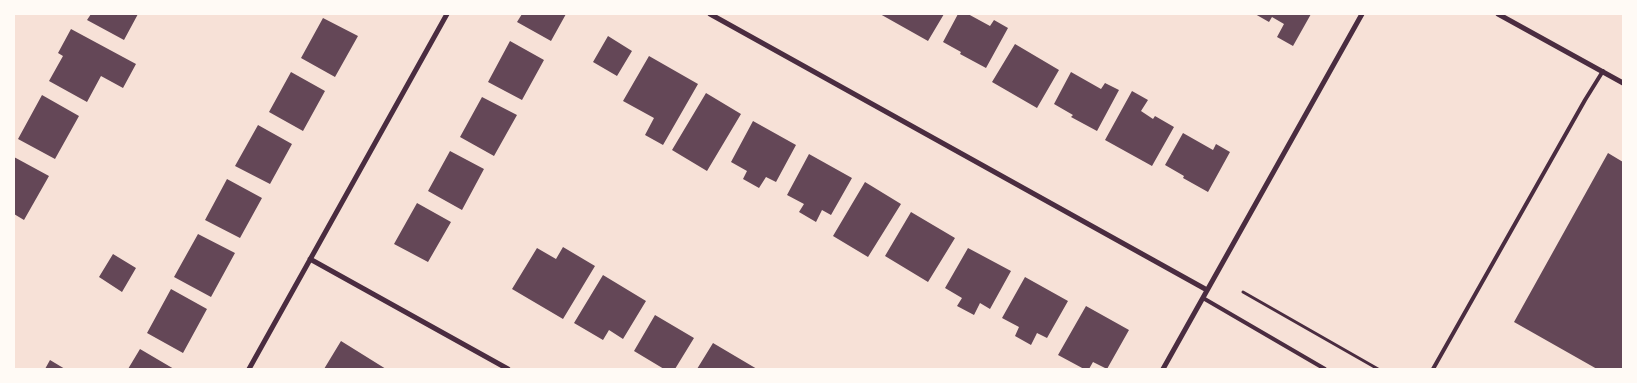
<!DOCTYPE html>
<style>
body{margin:0}
#map{position:relative;width:1637px;height:383px;overflow:hidden;background:#f7e1d7;font-family:"Varela Round",sans-serif}
canvas{display:block}
.frame{position:absolute;inset:0;border:15px solid #fffaf5;pointer-events:none}
</style>
<div id="map">
<canvas width="1637" height="383"></canvas>
<div class="frame"></div>
</div>
<script>
const c = document.querySelector('canvas').getContext('2d');
c.lineJoin = 'round';
function fill(path, color) {
  c.fillStyle = color;
  c.fill(path, 'evenodd');
}
function trace(path, color, width, dash) {
  c.strokeStyle = color;
  c.lineWidth = width;
  c.lineCap = dash ? 'butt' : 'round';
  c.setLineDash(dash || []);
  c.stroke(path);
}
fill(new Path2D(`
 M91 14H138L124 40 87 20Z
 M522 14H566L551 41 517 22Z
 M880 14H944L928 41Z
 M958 14H968L990 26 994 20 1008 28 986 68 960 54 961 52 943 42Z
 M1255 14H1311L1293 46 1277 37 1284 24 1272 17 1269 22Z
 M323 18 358 36 335 77 301 58Z
 M71 29 136 64 123 88 101 76 87 102 49 81 63 56 58 53Z
 M608 36 632 51 617 76 593 62Z
 M510 41 544 60 522 100 488 82Z
 M1015 44 1059 70 1037 108 992 82Z
 M649 56 698 84 663 145 645 135 654 118 623 101Z
 M291 72 325 91 303 131 269 112Z
 M1071 72 1101 89 1105 83 1119 90 1097 131 1071 117 1073 115 1054 104Z
 M1132 91 1148 100 1141 111 1153 119 1155 116 1174 127 1152 166 1105 140Z
 M706 93 741 114 707 171 672 150Z
 M42 95 79 116 55 159 18 139Z
 M482 97 517 115 494 156 460 137Z
 M753 121 796 145 776 182 766 177 759 188 743 179 747 171 731 162Z
 M258 125 292 144 270 184 235 166Z
 M1183 133 1213 150 1216 144 1230 152 1208 192 1183 178 1184 176 1165 165Z
 M450 151 484 169 462 210 428 191Z
 M1608 153 1623 162V369H1597L1514 322Z
 M809 154 852 178 831 215 822 210 816 222 799 212 804 204 787 195Z
 M14 157 49 176 24 220 14 214Z
 M227 179 262 198 240 238 205 220Z
 M865 182 901 204 868 257 833 236Z
 M417 203 451 222 428 262 394 244Z
 M911 212 955 238 928 282 885 256Z
 M198 234 235 253 211 297 174 277Z
 M563 247 595 266 563 319 512 289 537 248 556 259Z
 M968 248 1011 271 990 309 980 303 974 315 957 306 962 298 945 288Z
 M113 254 136 268 122 292 99 277Z
 M603 275 646 301 623 339 609 330 603 340 574 323Z
 M1025 277 1068 301 1047 338 1037 333 1031 345 1015 336 1019 327 1002 318Z
 M171 289 207 309 183 353 147 333Z
 M1086 306 1129 330 1107 369 1093 362 1089 369H1084L1058 355Z
 M655 315 694 338 675 369H664L634 351Z
 M341 341 386 369H324Z
 M713 343 757 369H697Z
 M140 349 174 369H128Z
 M50 360 65 369H45Z`), '#644757');
trace(new Path2D(`
 M1243 292 1378 369`), '#4a2c40', 3);
trace(new Path2D(`
 M1203 298 1325 369
 M1433 369 1585 100 1603 71`), '#4a2c40', 4);
trace(new Path2D(`
 M710 14 1207 290
 M1498 14 1623 83
 M310 259 508 369
 M249 369 447 14
 M1163 369 1362 14`), '#4a2c40', 5);
</script>
